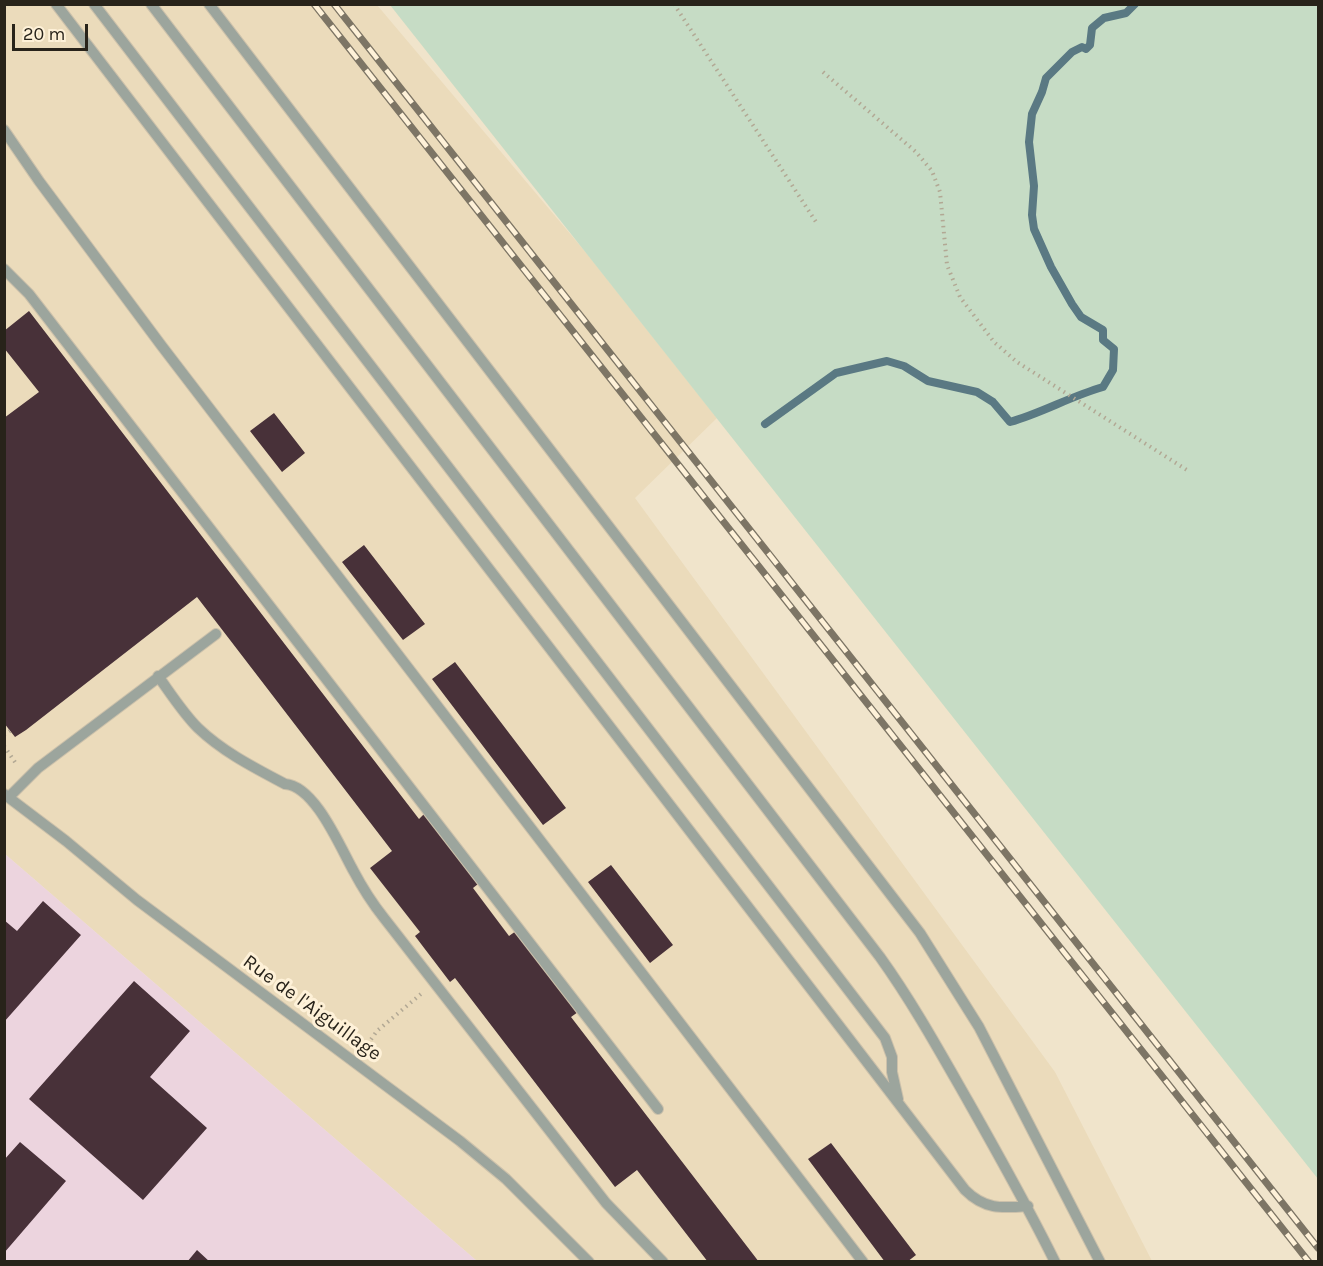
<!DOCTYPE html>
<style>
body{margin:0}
#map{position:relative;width:1323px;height:1266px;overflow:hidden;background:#f0e4cb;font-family:Karla,sans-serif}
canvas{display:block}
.frame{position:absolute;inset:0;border:6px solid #28231a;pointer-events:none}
.scale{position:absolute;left:12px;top:24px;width:76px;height:27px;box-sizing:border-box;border:3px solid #28231a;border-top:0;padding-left:8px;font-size:18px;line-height:21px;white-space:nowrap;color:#28231a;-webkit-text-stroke:4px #fef1d8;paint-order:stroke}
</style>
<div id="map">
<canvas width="1323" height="1266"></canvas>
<div class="frame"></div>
<div class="scale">20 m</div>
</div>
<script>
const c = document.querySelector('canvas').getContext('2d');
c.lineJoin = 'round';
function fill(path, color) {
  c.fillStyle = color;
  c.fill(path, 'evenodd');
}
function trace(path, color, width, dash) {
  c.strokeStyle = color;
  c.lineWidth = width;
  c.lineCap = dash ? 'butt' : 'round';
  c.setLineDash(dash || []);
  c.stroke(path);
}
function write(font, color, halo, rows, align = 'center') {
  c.font = font + ' Karla,sans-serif';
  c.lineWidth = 6;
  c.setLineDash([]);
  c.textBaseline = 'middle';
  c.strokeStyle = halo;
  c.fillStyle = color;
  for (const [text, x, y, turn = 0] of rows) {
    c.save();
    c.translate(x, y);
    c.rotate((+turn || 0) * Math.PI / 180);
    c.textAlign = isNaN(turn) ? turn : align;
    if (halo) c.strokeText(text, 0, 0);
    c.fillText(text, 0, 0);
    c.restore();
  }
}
fill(new Path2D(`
 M5 5H377L588 255 717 418 635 498 1055 1072 1152 1261H477L5 854Z`), '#ebdbbb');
fill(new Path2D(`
 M5 854 477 1261H5Z`), '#ecd4de');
fill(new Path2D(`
 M390 5H1318V1179Z`), '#c6dcc5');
trace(new Path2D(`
 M765 424 836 373 887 361 904 366 928 381 977 392 993 402 1010 422C1042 413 1071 396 1103 387L1113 370 1114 349 1103 340V330L1081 317 1072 304 1051 267 1034 229 1032 215 1034 186 1029 142 1032 114 1042 92 1046 78 1072 52 1082 47 1086 49 1090 45 1092 28 1104 18 1126 13 1135 4`), '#5a7983', 8);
fill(new Path2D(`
 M29 311 419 819 424 814 478 884 473 888 509 936 516 931 578 1012 571 1017 759 1262H708L637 1170 615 1187 455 978 450 982 415 936 420 932 370 868 392 851 197 597 26 730 15 737 4 723V418L39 392 4 348V331Z
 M274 413 305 453 282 472 250 431Z
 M364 545 425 624 403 640 342 562Z
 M455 662 566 808 543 825 432 679Z
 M611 865 673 945 650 963 588 882Z
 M43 901 81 935 4 1022V920L17 931Z
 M134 981 190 1031 150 1077 207 1128 143 1200 29 1099Z
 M20 1142 66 1181 4 1253V1160Z
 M831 1143 916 1255 907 1262H885L808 1159Z
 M197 1250 210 1262H187Z`), '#483139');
const service = new Path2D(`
 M56 4 965 1190C985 1210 1002 1208 1028 1206
 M94 4 885 1038 892 1057V1072L898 1099
 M151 4 880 957C913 1003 940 1052 968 1101 998 1154 1028 1207 1055 1262
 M209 4 920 933 979 1027 1100 1262
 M4 130 39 181 161 345 863 1262
 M4 269 29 294 658 1109
 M158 676C171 694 183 713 198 728 223 752 255 768 285 784 315 786 340 847 353 870 362 887 372 903 384 918L606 1203 663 1262
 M4 794 66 841 137 900 460 1141 506 1179 589 1262
 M9 797 38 768 216 634`);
trace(service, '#ccc1ab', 12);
trace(new Path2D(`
 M674 4 816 222
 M823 72 916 152 932 171 940 192 947 265 960 297 994 342 1017 362 1190 472
 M4 735 10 731
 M4 746 17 765
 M364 1049 377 1031 421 994`), '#b2a894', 4, [1.5, 4.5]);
trace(service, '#9ca59d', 10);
const rail = new Path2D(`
 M314 4 1309 1262
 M334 4 1318 1248`);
trace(rail, '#7d7565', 7);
trace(rail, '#fef1d8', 4.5, [14]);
write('20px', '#28231a', '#fef1d8', [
 ["Rue de l'Aiguillage",312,1008,36]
]);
</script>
